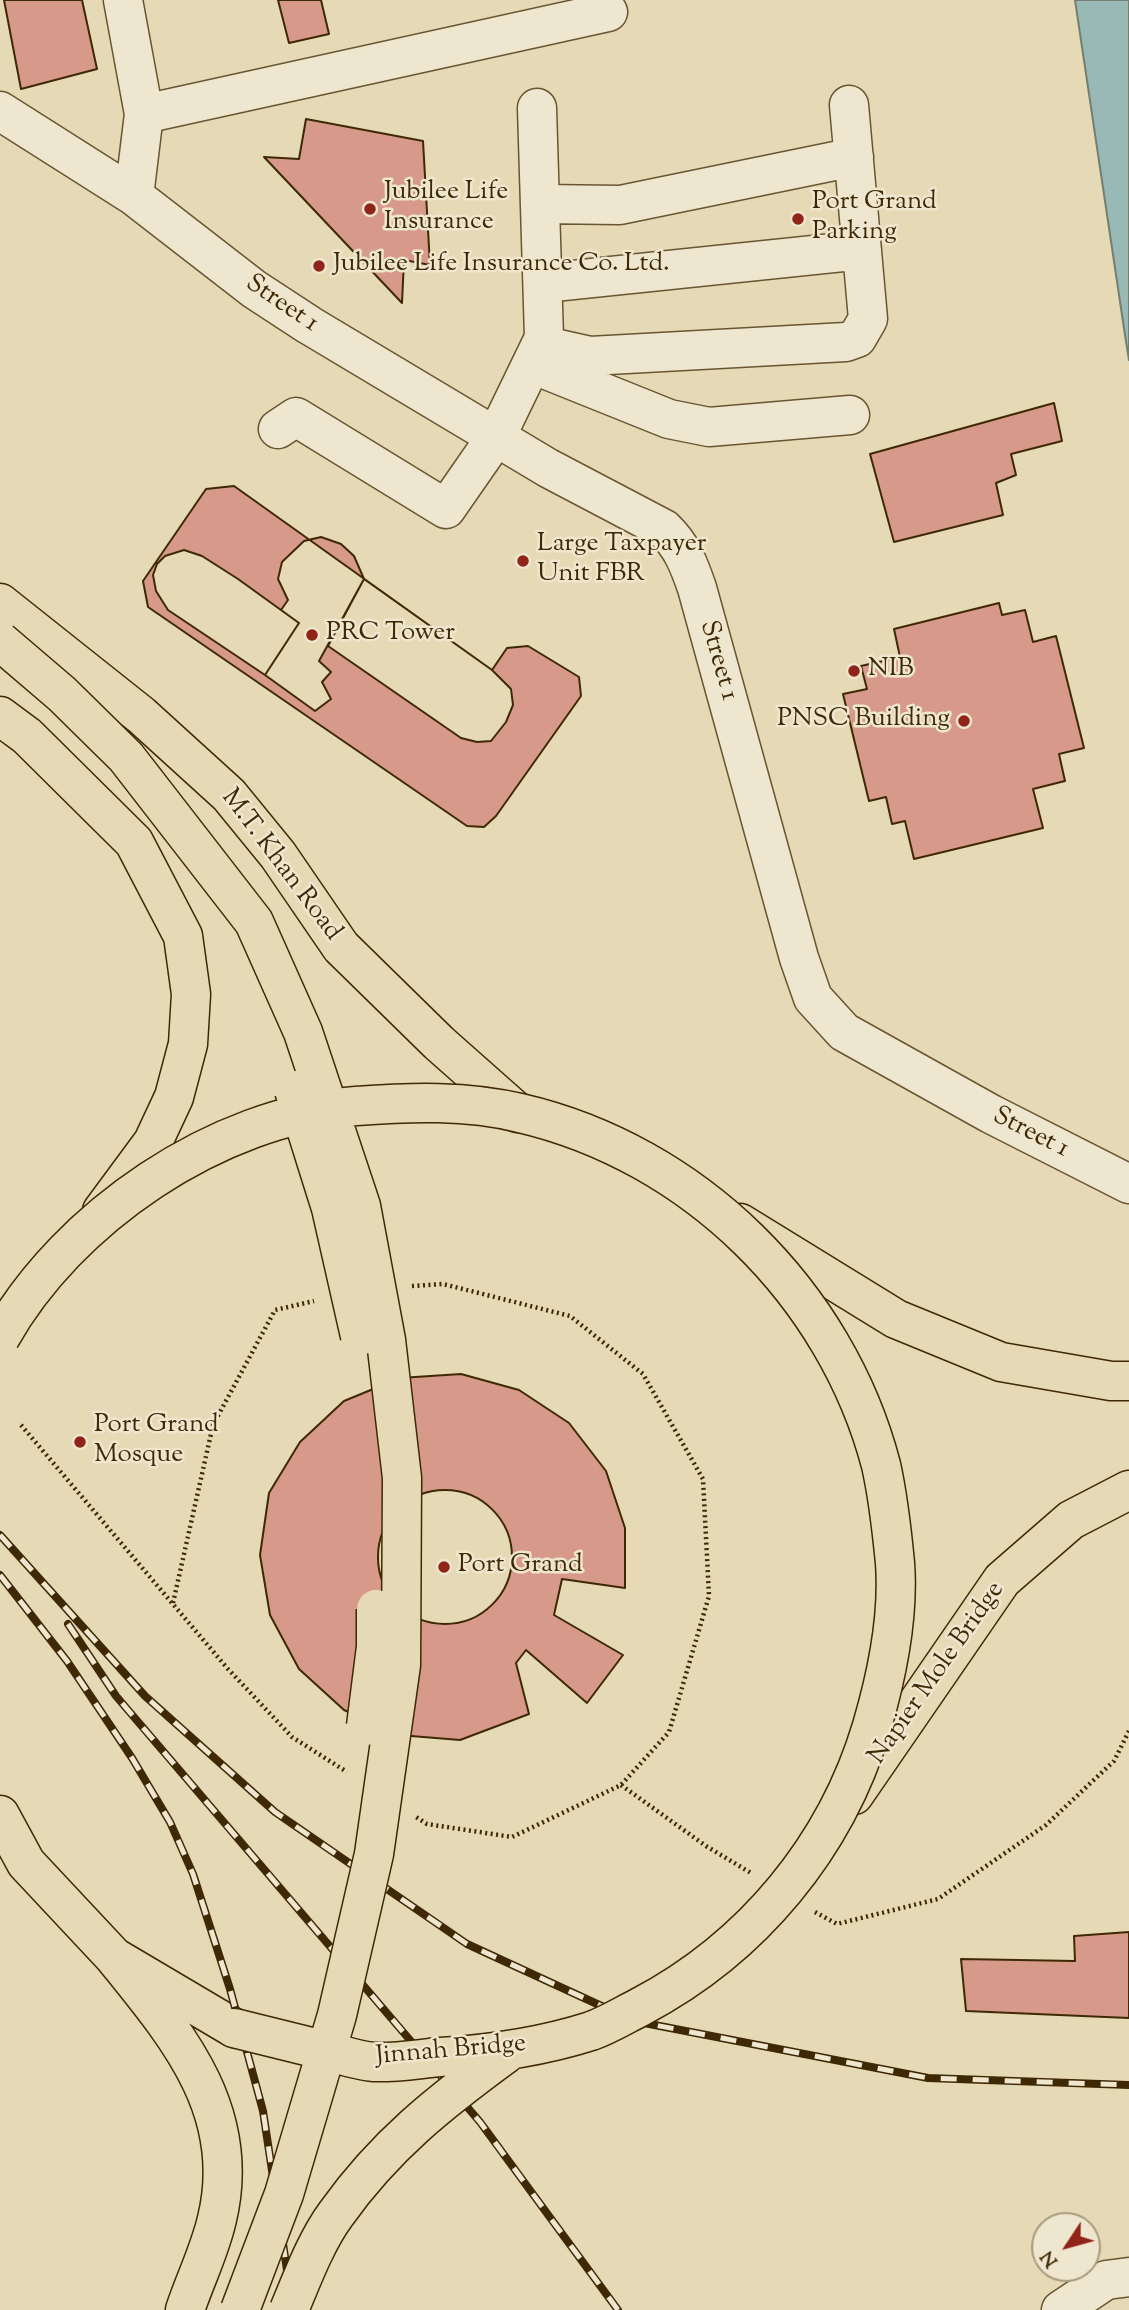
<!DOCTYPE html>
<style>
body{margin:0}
#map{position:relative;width:1129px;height:2310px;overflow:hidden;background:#e6d9b5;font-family:"Sorts Mill Goudy",serif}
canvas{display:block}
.north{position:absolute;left:1031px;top:2212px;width:70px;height:70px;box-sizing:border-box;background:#efe6cf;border:2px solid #a99a7e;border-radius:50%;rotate:234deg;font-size:19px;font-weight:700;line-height:28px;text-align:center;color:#3f2905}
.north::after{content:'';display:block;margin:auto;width:24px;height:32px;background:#8f2418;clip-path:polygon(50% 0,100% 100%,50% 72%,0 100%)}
</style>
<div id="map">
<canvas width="1129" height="2310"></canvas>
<div class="north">N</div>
</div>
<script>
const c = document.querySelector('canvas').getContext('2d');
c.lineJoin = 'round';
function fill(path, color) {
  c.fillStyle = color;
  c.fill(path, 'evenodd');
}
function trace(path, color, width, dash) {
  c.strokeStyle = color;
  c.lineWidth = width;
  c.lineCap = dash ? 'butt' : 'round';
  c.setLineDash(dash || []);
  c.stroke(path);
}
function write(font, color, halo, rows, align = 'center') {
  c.font = font + ' "Sorts Mill Goudy",serif';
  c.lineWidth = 5;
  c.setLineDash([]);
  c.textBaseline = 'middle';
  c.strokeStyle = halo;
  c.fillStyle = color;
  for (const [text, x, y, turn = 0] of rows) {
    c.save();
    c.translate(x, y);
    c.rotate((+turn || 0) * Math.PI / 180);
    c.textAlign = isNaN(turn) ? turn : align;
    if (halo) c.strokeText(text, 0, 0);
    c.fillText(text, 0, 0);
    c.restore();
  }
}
const water = new Path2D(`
 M1075 0H1129V360L1125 335Z`);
fill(water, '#99b9b6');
trace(water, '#757f6f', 2);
const building = new Path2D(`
 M4 0H82L97 69 21 89Z
 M278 0H321L329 34 289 43Z
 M306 119 423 141 430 265 404 260 402 303 264 157 299 159Z
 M1054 403 1062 441 1011 454 1016 475 996 483 1003 515 894 542 870 454Z
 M234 486 492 670 507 648 528 646 579 677 581 696 496 816 484 827 467 826 148 607 143 581 206 489Z
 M321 537 341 544 354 556 364 579 319 661 331 672 322 682 331 699 315 711 265 675 299 623 281 610 288 600 278 579 282 562 304 541Z
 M184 550 202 556 238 579 299 623 265 675 168 610 156 591 153 575 157 564 165 556Z
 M364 579 492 670 511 689 513 705 506 722 491 741 477 742 461 738 328 646Z
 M999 603 1002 615 1025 610 1033 642 1056 636 1084 748 1059 754 1065 781 1033 789 1043 828 914 859 905 821 892 824 886 797 869 801 843 694 867 689 861 666 900 657 894 629Z
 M461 1374 519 1390 569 1423 606 1471 625 1528V1588L562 1579 554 1615 623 1655 587 1703 526 1650 516 1663 529 1714 460 1740 399 1735 344 1710 299 1669 270 1615 260 1555 269 1493 300 1442 344 1401 400 1378Z
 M378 1557a67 67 0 1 1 134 0a67 67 0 1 1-134 0Z
 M1129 1932V2018L966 2011 961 1959 1075 1961 1074 1936Z`);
fill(building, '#d79989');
trace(building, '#3f2905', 2);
const minor = new Path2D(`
 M123 0 144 114 134 196
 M0 111 134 196 254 289 309 325 548 468 664 529C682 546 689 565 697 588L799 958 813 998 844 1032 991 1114 1129 1184
 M144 114 608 12
 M540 204 620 205 854 157
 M544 283 862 250
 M541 345 590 356 846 342 857 338 868 319 849 105
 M532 364 669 419 709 427 850 415
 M278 429 296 417 446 509 496 437 544 338 537 108
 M1061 2310 1106 2280 1129 2277`);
const major = new Path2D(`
 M740 1223 896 1319 1001 1362 1111 1381H1129
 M854 1795 1002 1580 1071 1520 1129 1490`);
const highway = new Path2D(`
 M0 603 141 715 229 795 278 855 341 947 439 1043 518 1113
 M0 716 27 736 134 842 183 936 191 994 188 1044 174 1097 153 1142 102 1211
 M0 1815 26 1863 114 1957 234 2028
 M114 1957C177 2035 243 2111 217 2219 210 2250 195 2280 185 2310`);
trace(minor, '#695531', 41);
trace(major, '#3f2905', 41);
trace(highway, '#3f2905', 41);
trace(new Path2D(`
 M412 1286 443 1284 570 1316 643 1374 703 1479 709 1596 669 1732 621 1785 512 1837 427 1824 416 1817
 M21 1425 228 1669 292 1737 347 1772
 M173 1603 213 1425 275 1310 314 1301
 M621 1785 706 1846 751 1873
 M815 1912 837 1924 938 1899 1046 1825 1114 1761 1129 1731`), '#3f2905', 4.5, [2, 3.5]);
trace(minor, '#efe6cf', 38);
trace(major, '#e6d9b5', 38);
trace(highway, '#e6d9b5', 38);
const rail = new Path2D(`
 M0 1535 145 1696 275 1812 467 1944 634 2021 928 2078 1129 2085
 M0 1575 67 1661 132 1758 170 1822 193 1874 230 1989 263 2111 293 2310
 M68 1624 116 1696 480 2122 618 2310`);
trace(rail, '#3f2905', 8);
trace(rail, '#efe6cf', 5, [16]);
const highwayBridge = new Path2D(`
 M0 641 62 694 126 757 254 922 303 1032 361 1206 386 1340 402 1478 401 1665 374 1854 337 2015 284 2194 240 2310
 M294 1090 331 1208 360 1336
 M0 1338C67 1218 217 1115 356 1106 411 1102 466 1100 520 1113 693 1153 836 1293 881 1465 888 1496 892 1532 895 1563 899 1617 887 1675 872 1726 836 1847 752 1948 640 2007 624 2015 608 2025 591 2031 541 2047 492 2054 440 2057 418 2059 395 2063 374 2062 360 2061 344 2056 331 2052 299 2044 267 2036 234 2028
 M366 1726 376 1647V1609
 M289 2310C302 2279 316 2241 336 2214 385 2145 440 2102 507 2053`);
trace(highwayBridge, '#3f2905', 41, []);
trace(highwayBridge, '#e6d9b5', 38);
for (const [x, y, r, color] of [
 [370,209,7,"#8f2418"],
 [798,219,7,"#8f2418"],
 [319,266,7,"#8f2418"],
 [523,561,7,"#8f2418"],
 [312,635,7,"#8f2418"],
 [854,671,7,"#8f2418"],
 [964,721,7,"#8f2418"],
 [80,1442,7,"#8f2418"],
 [444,1567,7,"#8f2418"]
]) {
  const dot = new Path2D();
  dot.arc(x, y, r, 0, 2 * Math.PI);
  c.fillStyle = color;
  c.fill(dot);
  trace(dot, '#efe6cf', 2.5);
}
write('26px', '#3f2905', '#efe6cf', [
 ["Jubilee Life",384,194],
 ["Insurance",384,224],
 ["Port Grand",812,204],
 ["Parking",812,234],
 ["Jubilee Life Insurance Co. Ltd.",333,266],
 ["Large Taxpayer",537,546],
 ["Unit FBR",537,576],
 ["PRC Tower",326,635],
 ["NIB",868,671],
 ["PNSC Building",950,721,"right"],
 ["Port Grand",94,1427],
 ["Mosque",94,1457],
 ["Port Grand",458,1567]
], 'left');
write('26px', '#3f2905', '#efe6cf', [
 ["Street 1",281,305,34],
 ["Street 1",717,661,74],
 ["M.T. Khan Road",280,866,53],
 ["Street 1",1030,1134,27],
 ["Napier Mole Bridge",938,1674,-55],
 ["Jinnah Bridge",451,2052,-5]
]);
</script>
